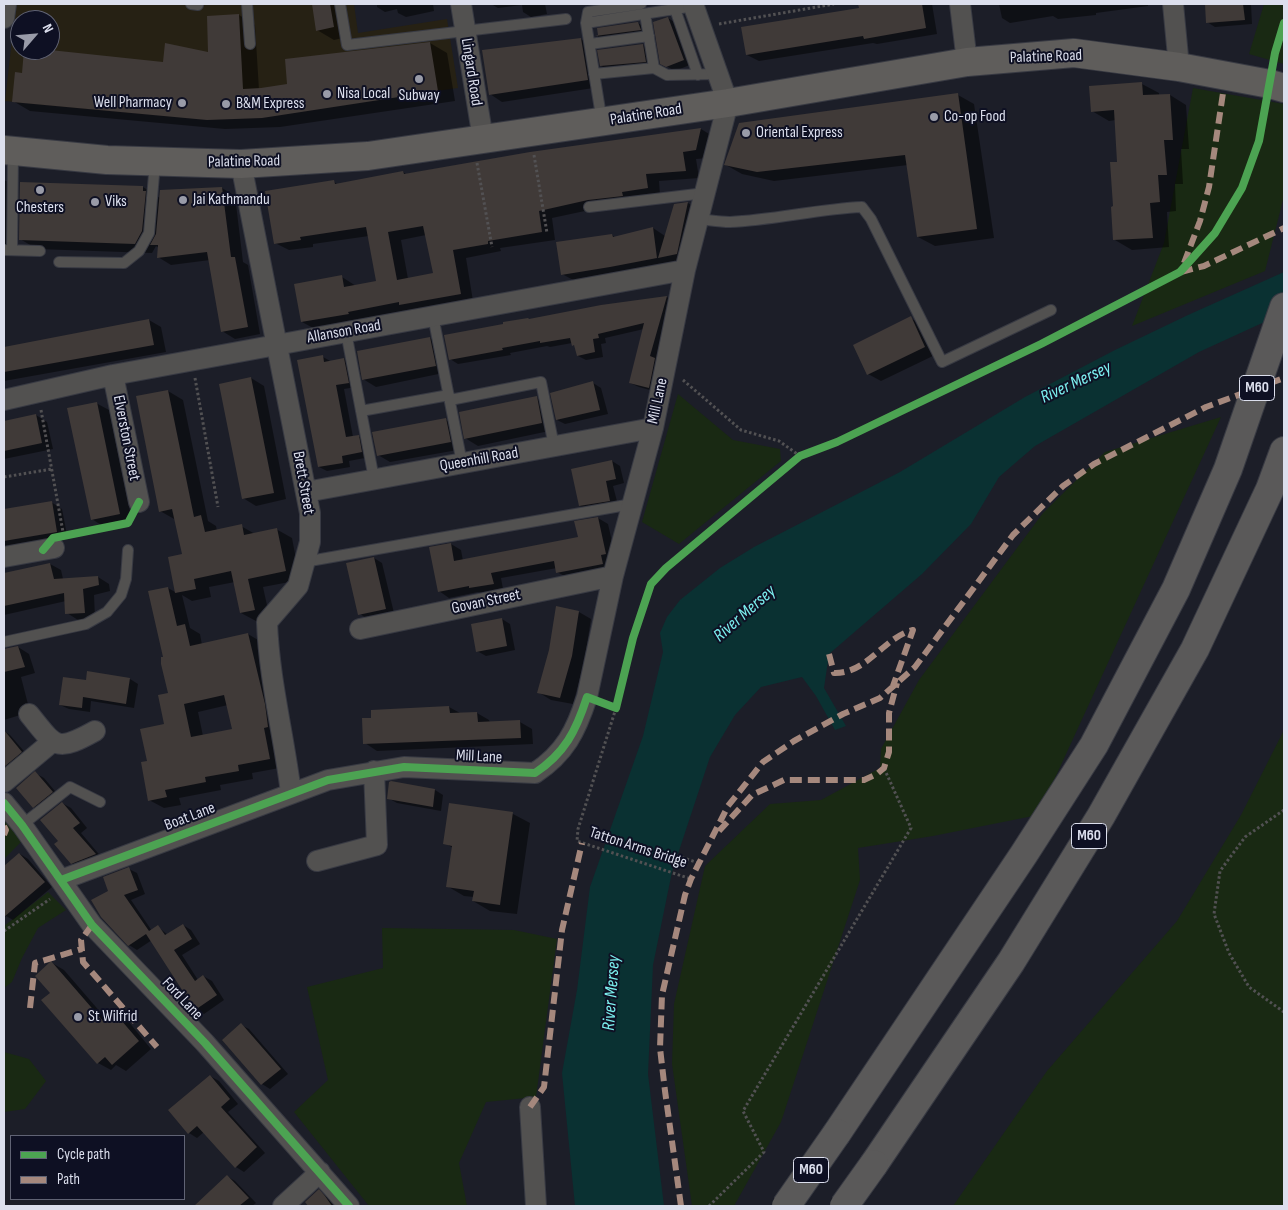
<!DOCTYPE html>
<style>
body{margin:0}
#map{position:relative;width:1288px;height:1210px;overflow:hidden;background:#1c1e28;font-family:"Sofia Sans Condensed",sans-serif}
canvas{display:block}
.frame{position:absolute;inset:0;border:5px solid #dcdfed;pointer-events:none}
.legend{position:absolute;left:10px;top:1135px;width:175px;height:65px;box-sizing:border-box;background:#0e1023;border:1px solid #606374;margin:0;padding:6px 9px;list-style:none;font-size:15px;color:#dcdfed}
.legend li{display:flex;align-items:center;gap:10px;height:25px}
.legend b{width:25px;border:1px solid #606374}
.north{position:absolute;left:10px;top:10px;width:50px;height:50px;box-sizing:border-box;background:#0e1023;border:1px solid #606374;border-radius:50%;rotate:63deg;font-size:14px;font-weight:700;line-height:20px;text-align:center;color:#dcdfed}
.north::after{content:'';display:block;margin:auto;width:18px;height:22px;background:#999ba8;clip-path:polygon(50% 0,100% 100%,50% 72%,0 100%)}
</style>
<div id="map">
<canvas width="1288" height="1210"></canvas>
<div class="frame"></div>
<ul class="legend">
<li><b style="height:6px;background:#4ca352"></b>Cycle path</li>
<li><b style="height:6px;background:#a5887d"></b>Path</li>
</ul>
<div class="north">N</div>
</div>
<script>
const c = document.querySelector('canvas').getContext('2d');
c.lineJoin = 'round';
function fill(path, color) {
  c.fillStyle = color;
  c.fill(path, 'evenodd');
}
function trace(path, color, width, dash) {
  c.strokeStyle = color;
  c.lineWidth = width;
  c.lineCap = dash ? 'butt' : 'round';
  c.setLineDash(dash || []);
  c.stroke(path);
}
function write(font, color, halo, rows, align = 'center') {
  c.font = font + ' "Sofia Sans Condensed",sans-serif';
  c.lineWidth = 4;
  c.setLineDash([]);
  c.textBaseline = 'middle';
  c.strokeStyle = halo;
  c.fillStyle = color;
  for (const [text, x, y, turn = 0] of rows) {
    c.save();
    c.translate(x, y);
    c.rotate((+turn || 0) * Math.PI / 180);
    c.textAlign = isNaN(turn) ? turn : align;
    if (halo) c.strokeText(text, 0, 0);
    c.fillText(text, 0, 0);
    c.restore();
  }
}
fill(new Path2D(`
 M16 4H354L358 33 447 19 458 88 353 102 145 114 5 101ZM20 20H50V50H20Z`), '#262114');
fill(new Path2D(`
 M1264 4H1284V64L1249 54Z
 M1193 88 1284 104V196L1265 271 1132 326 1164 243Z
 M678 394 733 440 780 449 781 461 679 544 642 522Z
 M1221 417 1038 815 933 836 858 848 860 880 781 1122 734 1206H692L672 1064 674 1004 705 866 770 804 821 800 880 768 881 749 919 680 1043 513 1105 452Z
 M1284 730V1206H953L1047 1071 1177 921 1241 815Z
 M4 817 22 841 4 859Z
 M48 892 66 910 38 928 22 958 12 982 4 988V926Z
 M382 928 514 930 557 939 536 1097 486 1102 459 1163 467 1206H369L294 1112 328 1080 307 987 383 968Z
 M4 1052 29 1059 46 1081 25 1109 4 1112Z`), '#192913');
fill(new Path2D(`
 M1284 272V313L1199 352 1035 446 999 477 971 524 922 574 829 654 824 688 846 726 835 730 816 696 802 677 761 687 735 715 710 757 672 872 653 965 648 1074 664 1206H575L562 1073 577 990 590 887 643 736 663 652 660 633 667 617 680 600 720 568 754 547 900 472 1025 397 1115 350 1188 315Z`), '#0a3132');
fill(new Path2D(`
 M314 4H337L346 9 351 36 334 40 317 30Z
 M377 4H433L434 11 406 17 398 13 397 9 385 12 377 7Z
 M491 4H545L547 14 531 17 523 12 522 5 498 8Z
 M859 4H932L937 34 877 44 873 43 759 61 747 55 860 9Z
 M999 4H1148V6L1096 13V15L1058 19 1053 16 1010 23 1002 18Z
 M1206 4H1251L1252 24 1215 27 1207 22Z
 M239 15 255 25 259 90 289 85 430 43 447 53 455 101 280 127 225 129 30 111 13 101 23 74 25 50 164 63 209 53Z
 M668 18 676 23 692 64 675 71 661 63Z
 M638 23 641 25 644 32 600 38 598 37V29Z
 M581 39 594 46 600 87 502 102 490 94Z
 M643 45 646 47 649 63 605 68 601 66Z
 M1142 84 1159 93V95H1170L1186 105 1189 149H1181L1183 184H1175L1176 211 1167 212 1169 247 1132 250 1115 240V208L1118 163 1116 120 1109 121 1092 111Z
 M958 95 974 104 994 238 935 246 918 237 908 165 774 181 742 174 726 165Z
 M701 129 714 137 709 158 696 159 699 178 659 181 660 195 552 218 555 240 500 248 501 251 466 258 473 301 414 312 410 310 361 319 362 322 315 329 302 322 342 277 356 286 377 282 369 236 313 244V247L289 250 275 243 334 182 339 185 403 172 406 174 530 153ZM426 235 434 274 408 279 401 240Z
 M4 180 18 187V246L4 247Z
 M143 187 160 198 161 191 222 188 235 196 243 262 248 265 260 334 235 339 222 331 210 260 171 265 158 257 159 248 156 246 152 253 37 249 20 239Z
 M688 203 700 210 689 260 671 264 669 263V265L575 281 562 274 612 235 616 238 653 228 665 236 675 205Z
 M667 297 675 302 657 392 639 387 630 383 644 329 605 338 606 343 601 344 603 357 586 360 578 356 576 347 572 343 550 347 547 346 510 353 511 355 458 364 450 359 530 320 601 306Z
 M910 318 923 325 937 354 881 381 868 374Z
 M149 320 161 327 166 352 4 381V348Z
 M430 338 443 345 448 372 376 387 363 379Z
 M323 357 332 362 344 359 352 364 356 387 344 389 353 437 358 436 367 441 370 457 349 461 350 467 327 471 319 467Z
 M251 378 264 386 286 499 256 506 243 498Z
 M593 383 601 388 608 414 565 424 557 420Z
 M168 391 183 400 208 521 216 526 217 531 241 526 255 534 276 529 292 538 300 580 263 587 270 619 256 621 241 613 235 582 209 587 211 597 192 601 182 595 190 628 200 634 202 645 248 634 263 643 285 767 252 773 253 779 220 785 221 790 179 798 181 805 164 808 149 800 166 725 169 694 164 658 168 588 177 593 170 558 183 555 176 520 160 511ZM228 705 234 730 203 736 198 712Z
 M537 398 549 405 554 430 478 446 465 438Z
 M96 403 109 410 132 521 104 527 92 519Z
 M36 415 47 422 53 449 4 459V422Z
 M446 420 459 427 463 449 390 462 378 455Z
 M612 461 620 466 624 483 613 486 618 505 589 510 580 506Z
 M51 502 62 509 67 535 4 548V511Z
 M598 518 608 524 616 559 613 569 568 578 557 572V568L501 578 503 589 481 593 478 592 449 598 439 591 451 544 461 550 463 561 579 538Z
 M374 558 382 563 394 613 368 619 360 614Z
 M50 564 61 570 63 579 98 577 109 584 110 591 94 595 95 618 78 620 67 613 66 601 4 615V574Z
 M579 612 591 619 584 663 573 704 551 700 538 692Z
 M502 619 510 624 515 650 486 656 477 651Z
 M18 647 29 654 35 673 21 677 30 712 4 720V650Z
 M88 672 130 679 138 684 134 708 91 701 90 712 69 709 60 705 87 681Z
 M449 707 460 713H477L489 720 490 723 520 722 532 729 533 744 377 751 365 743Z
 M4 731 10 735 29 757 4 770Z
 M35 773 44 778 60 797 42 812 33 807Z
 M390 783 435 790 443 795 441 811 397 803 388 798Z
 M62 803 71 808 87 828 81 833 103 859 80 868 72 863 59 841Z
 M450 804 513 814 530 823 517 914 490 911 473 901 474 897 464 896 447 886 453 848 445 843Z
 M20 854 28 859 52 887 13 920 6 916 4 918V874L5 873 4 868Z
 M129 869 137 873 145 894 131 900 152 931 158 927 168 935 183 925 191 930 200 944 182 955 198 980 203 976 212 981 224 1000 204 1014 196 1009 152 940 137 950 129 945 110 891Z
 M52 963 64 970 108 1021 115 1014 128 1021 151 1049 126 1071 116 1065 111 1070 98 1063 51 993Z
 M241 1025 249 1029 288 1074 270 1089 262 1084 223 1040Z
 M210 1076 219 1081 238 1104 228 1112 265 1153 244 1172 236 1167 204 1132 197 1138 189 1133Z
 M227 1176 235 1181 256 1203 252 1206H202L199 1203Z
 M319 1191 327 1196 335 1206H309L306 1202Z`), '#0007');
fill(new Path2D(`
 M312 4H330L334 27 316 31Z
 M858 4H922L926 28 864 39 863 36 746 55 741 27 859 8Z
 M1205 4H1243L1245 20 1206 23Z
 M239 14 243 89 261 88 287 84 285 59 430 42 438 91 262 118 207 120 12 102 15 72 22 73 24 50H50L163 62 165 43 208 52 207 16Z
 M668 17 684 60 666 67 660 64 653 22Z
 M638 22 641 30 595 36 598 35 597 28Z
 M581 38 588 80 489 95 482 50Z
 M643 44 646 62 600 66 597 50Z
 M1142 82 1143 95 1170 94 1173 140H1164L1167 175H1158L1160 202 1150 203 1153 238 1113 240 1111 207 1113 206 1110 162H1117L1114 110 1091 112 1089 86Z
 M958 93 977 229 917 237 905 155 757 172 724 165 739 123Z
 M701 128 696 150 683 152 686 171 646 174 648 188 622 192 623 196 588 200 539 211 542 232 488 241V244L453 250 461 294 399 305V302L348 312 349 314 301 322 294 284 342 275 344 287 376 281 366 227 300 237 301 240 274 244 265 191 334 180 335 184 403 171 404 174 530 152ZM423 226 433 273 397 280 388 232Z
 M20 182 143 186V191H146L142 231 135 244 19 240Z
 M222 187 231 257H235L248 327 221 332 207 252 157 258 158 245H150L156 234 160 190Z
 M688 202 677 254 658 258 674 204Z
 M653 227 657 258 610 267 561 275 556 242 612 234 613 237Z
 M667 296 650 356 655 358 649 388 629 383 644 323 598 334 599 338 593 339 595 352 577 356 574 345 572 346 570 338 540 343V341L502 348 503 350 449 360 444 335 503 324V322L528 318 529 319 601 305Z
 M911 316 925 347 867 375 853 345Z
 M149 319 154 345 4 372V347Z
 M430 337 436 366 362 380 357 351Z
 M323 355 324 362 344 358 349 383 336 385 346 437 359 435 362 452 342 456 343 463 318 467 297 360Z
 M251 377 274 493 242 499 219 384Z
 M593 381 600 410 556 420 550 393Z
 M168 390 194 517 201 515 205 532 242 524 244 535 277 528 286 571 248 579 255 610 240 613 231 571 194 579 196 589 175 593 168 557 182 554 172 509 159 512 136 396Z
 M537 396 542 423 464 439 459 412Z
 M97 402 120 514 91 520 67 408Z
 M36 414 42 443 4 451V421Z
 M446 418 451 442 377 456 372 432Z
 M612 460 616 479 606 481 610 501 579 506 571 469Z
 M52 501 57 532 4 541V509Z
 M598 517 606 554 601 555 603 564 556 573 554 561 491 573 494 584 469 588V586L438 592 429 547 451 543 454 561 578 537 574 521Z
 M374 557 386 609 358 615 346 563Z
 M50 563 54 579 98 576 99 585 83 589 85 613 65 614 64 593 4 606V573Z
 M168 587 177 626 185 624 190 646 248 633 265 704 268 727 264 728 270 759 238 765 239 771 205 777 206 782 165 790 167 797 148 801 141 762 147 761 140 729 164 724 158 695 168 693 161 664V657H163L148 591ZM224 695 232 729 191 737 184 704Z
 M556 606 579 611 572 656 560 698 537 693 549 650Z
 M502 618 507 646 476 652 471 624Z
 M18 646 25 667 4 672V649Z
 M87 671 130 678 126 704 83 697 82 708 59 705 63 677 86 680Z
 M449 706 450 713 477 712 478 722 520 720 521 738 363 744 362 718H371V710Z
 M4 730 22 752 4 767Z
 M35 771 53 792 33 808 16 788Z
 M391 781 435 789 433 807 387 799 389 782Z
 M62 802 80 823 73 828 96 854 71 864 54 844 58 841 40 820Z
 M449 803 513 812 500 905 472 901 474 891 446 887 452 846 443 844Z
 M19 853 45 882 4 917V866Z
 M129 867 138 890 124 895 149 931 158 925 165 935 183 924 192 939 174 950 195 981 203 975 217 995 195 1010 146 934 128 946 101 917 91 900 108 891 103 877Z
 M51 961 104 1022 115 1013 139 1041 112 1065 105 1057 97 1064 41 1000 50 993 35 976Z
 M241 1023 281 1069 261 1085 222 1040Z
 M210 1075 230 1099 221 1107 257 1147 235 1168 197 1126 188 1134 168 1110Z
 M227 1175 249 1198 239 1206H194Z
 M319 1189 325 1196 332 1206H308L305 1202Z`), '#403a38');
const lane = new Path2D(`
 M191 4 198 5
 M247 4 250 44
 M340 4 347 45 566 19
 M675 9 698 75
 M645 14 654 68 667 75 718 74
 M586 23 588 12 641 4
 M590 44 649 36
 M594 74 654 68
 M602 122 586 23 694 6
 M589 207 705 193
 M698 219C709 220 719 222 730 222 774 220 818 209 862 207L871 219 942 362 1051 310
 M4 250 40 251
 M12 250 13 152
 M59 262 124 263 139 251 149 233 155 163
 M433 316 462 463
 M346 332 374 479
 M450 400 541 382 554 446
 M361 411 449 395
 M304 562 632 504
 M4 642 86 624 107 612 121 595 126 579 128 550
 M22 825 70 787 100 802`);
const street = new Path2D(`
 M461 4 483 139
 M960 4 967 62
 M1173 4 1179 67
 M4 18 6 4
 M241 164 310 513V542L298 586 267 622C269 679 284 736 291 793
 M113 375 139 502
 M4 400 113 375 685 270
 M306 492 653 428
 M4 557 54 548
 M360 629 613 576
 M29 714C56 747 55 753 95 731
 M4 782 52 742
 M4 803 22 825 92 925 205 1043 349 1206
 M317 861 377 845 374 771
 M61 880 328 780 404 767 535 773C565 753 576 731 587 697L613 576 653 428 685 270 728 103 693 4
 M530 1107 536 1206
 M283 1206 320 1172`);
const secondary = new Path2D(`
 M4 150 107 160 241 164 368 156 728 103 967 62 1074 53 1179 67 1270 84 1284 88`);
const highway = new Path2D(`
 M837 1133 1024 854 1094 745 1176 589 1228 469 1284 307
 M874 1164 1011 962 1101 816 1195 649 1270 489 1284 451`);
trace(lane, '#383a43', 12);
trace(street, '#383a43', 22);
trace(secondary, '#383a43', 30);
trace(highway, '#383a43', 30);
trace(new Path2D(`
 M719 24 834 4
 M534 155 547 233
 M477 163 492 247
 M195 378 218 507
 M683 380 741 430 779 441 800 456
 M41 410 63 532
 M4 477 52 469
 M616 708 578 829 577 841 691 879
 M1284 810 1245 837 1220 871 1214 914 1229 953 1249 987 1284 1012
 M677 856 699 863
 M4 931 50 899
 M709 1206 764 1152 743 1111 911 828 884 768`), '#525153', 3, [2.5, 2.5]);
trace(lane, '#525150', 10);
trace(street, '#525150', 20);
trace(secondary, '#5f5d5b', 28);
trace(highway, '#5a5959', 28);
const highwayBridge = new Path2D(`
 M786 1206 837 1133
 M844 1206 874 1164`);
trace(highwayBridge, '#383a43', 30, []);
trace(highwayBridge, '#5a5959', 28);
trace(new Path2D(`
 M1184 263 1200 221 1209 187 1223 93
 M1181 272 1204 266 1284 228
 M829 654 834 673C867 674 884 637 913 630L893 686
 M4 826 6 830 4 835
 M719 831 752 795 784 780H864L877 774 884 768 889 752V713L897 683
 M92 925 81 940 83 962 157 1047
 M30 1008 35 963 82 949
 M530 1107 544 1087 562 930 582 843
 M681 1206 665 1091 660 1048 662 995 685 895 691 879 728 806 763 762 794 741 843 714 880 698 915 667 1013 535 1063 486 1094 464 1206 407 1284 378`), '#a5887d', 6, [12, 6]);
trace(new Path2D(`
 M43 550 53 538 128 523 139 502
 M4 803 22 825 92 925 205 1043 349 1206
 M61 880 328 780 404 767 535 773C565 753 576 731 587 697L616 708 633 638 651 584 666 568 800 456 837 442 1041 344 1180 272 1215 233 1242 188 1259 141 1275 53 1284 23`), '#4ca352', 8);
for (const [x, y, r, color] of [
 [419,79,5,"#999ba8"],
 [327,94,5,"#999ba8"],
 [182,103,5,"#999ba8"],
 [226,104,5,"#999ba8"],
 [934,117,5,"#999ba8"],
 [746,133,5,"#999ba8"],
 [40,190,5,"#999ba8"],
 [183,200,5,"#999ba8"],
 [95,202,5,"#999ba8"],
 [78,1017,5,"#999ba8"]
]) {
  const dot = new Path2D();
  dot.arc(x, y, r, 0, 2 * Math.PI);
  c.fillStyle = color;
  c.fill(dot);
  trace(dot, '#0e1023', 2);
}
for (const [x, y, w] of [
 [1257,388,35],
 [1089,836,35],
 [811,1170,35]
]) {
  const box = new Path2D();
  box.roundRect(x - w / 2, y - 12.5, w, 25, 4);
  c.fillStyle = '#0e1023';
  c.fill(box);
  trace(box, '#dcdfed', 1);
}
write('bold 15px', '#dcdfed', null, [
 ["M60",1257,388],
 ["M60",1089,836],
 ["M60",811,1170]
]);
write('16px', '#dcdfed', '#0e1023', [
 ["Palatine Road",1046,57,-2],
 ["Lingard Road",471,72,81],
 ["Palatine Road",646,115,-9],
 ["Palatine Road",244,162,-1],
 ["Allanson Road",344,332,-10],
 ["Mill Lane",658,401,-78],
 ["Elverston Street",126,438,79],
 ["Queenhill Road",479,460,-10],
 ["Brett Street",303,483,80],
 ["Govan Street",486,602,-12],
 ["Mill Lane",479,757,3],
 ["Boat Lane",190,817,-21],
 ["Tatton Arms Bridge",638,848,18],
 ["Ford Lane",182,999,47]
]);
write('16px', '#dcdfed', '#0e1023', [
 ["Nisa Local",337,94],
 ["Subway",419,96,"center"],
 ["Well Pharmacy",172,103,"right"],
 ["B&M Express",236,104],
 ["Co-op Food",944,117],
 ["Oriental Express",756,133],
 ["Jai Kathmandu",193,200],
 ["Viks",105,202],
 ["Chesters",40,208,"center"],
 ["St Wilfrid",88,1017]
], 'left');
write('italic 18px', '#7cf0f0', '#0e1023', [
 ["River Mersey",1076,383,-25],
 ["River Mersey",745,614,-41],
 ["River Mersey",612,993,-86]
]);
</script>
